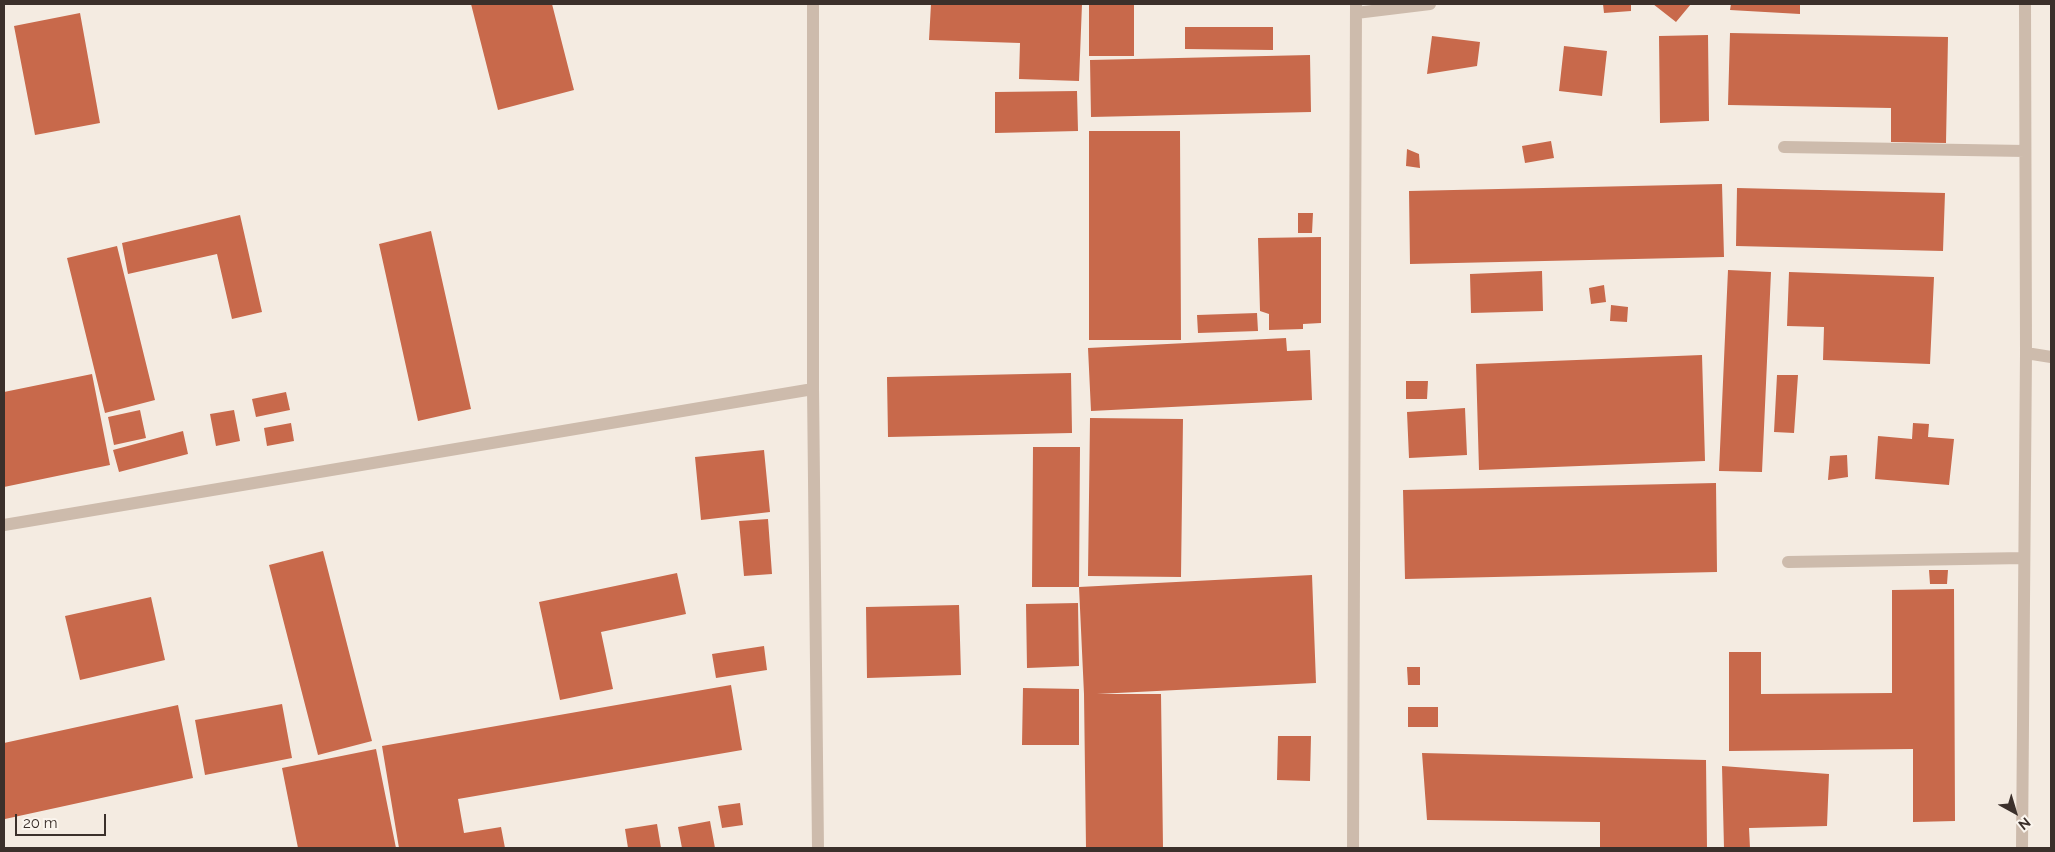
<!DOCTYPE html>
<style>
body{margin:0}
#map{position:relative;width:2055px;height:852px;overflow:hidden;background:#f4ebe1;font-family:Raleway,sans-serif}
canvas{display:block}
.frame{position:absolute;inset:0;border:5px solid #3b302b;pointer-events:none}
.north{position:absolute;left:1990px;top:787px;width:50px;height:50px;-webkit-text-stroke:4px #fbf5ee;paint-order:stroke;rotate:141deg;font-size:14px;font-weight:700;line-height:20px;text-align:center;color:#3b302b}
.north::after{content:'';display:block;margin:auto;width:18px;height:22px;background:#3b302b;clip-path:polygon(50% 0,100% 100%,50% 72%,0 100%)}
.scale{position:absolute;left:15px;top:814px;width:91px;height:22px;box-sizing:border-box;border:2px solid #3b302b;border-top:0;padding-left:6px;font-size:15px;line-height:18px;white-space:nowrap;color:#3b302b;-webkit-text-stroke:4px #fbf5ee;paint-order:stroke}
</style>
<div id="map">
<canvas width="2055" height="852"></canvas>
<div class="frame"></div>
<div class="north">N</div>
<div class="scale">20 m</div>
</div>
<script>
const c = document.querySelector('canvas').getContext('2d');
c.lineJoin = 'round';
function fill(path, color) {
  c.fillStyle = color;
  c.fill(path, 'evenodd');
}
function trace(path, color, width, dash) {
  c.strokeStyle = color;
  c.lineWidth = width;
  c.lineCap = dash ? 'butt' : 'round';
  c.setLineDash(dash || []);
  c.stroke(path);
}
fill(new Path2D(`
 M471 4H552L574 90 498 110Z
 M931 4H1082L1079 81 1019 79 1020 43 929 40Z
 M1089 4H1134V56H1089Z
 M1603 4H1631V11L1604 13Z
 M1653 4H1691L1676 22Z
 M1731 4H1800V14L1730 10Z
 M80 13 100 123 35 135 14 26Z
 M1185 27H1273V50L1185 49Z
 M1730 33 1948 37 1946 143 1891 142V108L1728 105Z
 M1708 35 1709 121 1660 123 1659 36Z
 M1432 36 1480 42 1477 66 1427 74Z
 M1564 46 1607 51 1602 96 1559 91Z
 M1310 55 1311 112 1091 117 1090 60Z
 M1077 91 1078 131 995 133V92Z
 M1089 131H1180L1181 340H1089Z
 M1551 141 1554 158 1525 163 1522 146Z
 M1407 149 1419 154 1420 168 1406 166Z
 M1722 184 1724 257 1410 264 1409 191Z
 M1737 188 1945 193 1943 251 1736 246Z
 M1298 213H1313L1312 233H1298Z
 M240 215 262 312 232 319 217 254 128 274 122 243Z
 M431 231 471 409 418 421 379 244Z
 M1321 237V323L1303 324V329L1269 330V314L1260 311 1258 238Z
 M117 246 155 400 105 413 67 258Z
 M1728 270 1771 272 1762 472 1719 471Z
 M1542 271 1543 311 1471 313 1470 274Z
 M1789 272 1934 277 1930 364 1823 360 1824 327 1787 326Z
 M1604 285 1606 302 1591 304 1589 288Z
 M1611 305 1628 307 1627 322 1610 321Z
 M1257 313 1258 331 1198 333 1197 315Z
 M1286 338 1287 351 1310 350 1312 400 1091 411 1088 348Z
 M1702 355 1705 461 1479 470 1476 364Z
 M1071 373 1072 433 888 437 887 377Z
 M92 374 110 465 4 487V392Z
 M1777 375H1798L1794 433 1774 432Z
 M1406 381H1428L1427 399H1406Z
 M286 392 290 410 256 417 252 399Z
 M1465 408 1467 455 1409 458 1407 412Z
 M140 410 146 438 114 445 108 417Z
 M234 410 240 441 216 446 210 414Z
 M1090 418 1183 419 1181 577 1088 576Z
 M291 423 294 441 267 446 264 428Z
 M1913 423 1929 424 1928 437 1954 439 1949 485 1875 479 1878 436 1912 439Z
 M183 431 188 454 119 472 113 450Z
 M1033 447H1080L1079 587H1032Z
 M764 450 770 512 701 520 695 457Z
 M1847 455 1848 477 1828 480 1830 456Z
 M1716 483 1717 572 1405 579 1403 490Z
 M768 519 772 574 744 576 739 521Z
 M323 551 372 741 318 755 269 565Z
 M1929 570H1948L1947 584H1930Z
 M677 573 686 614 601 632 613 689 560 700 539 602Z
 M1312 575 1316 683 1097 694H1161L1163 848H1086L1084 694 1079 587Z
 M1954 589 1955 821 1913 822V749L1729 751V652H1761V694L1892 693V590Z
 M151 597 165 660 80 680 65 616Z
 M1078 603 1079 666 1027 668 1026 604Z
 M959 605 961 675 867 678 866 607Z
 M764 646 767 670 716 678 712 654Z
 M1407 667H1420V685H1408Z
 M731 685 742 750 458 799 464 833 501 827 505 848H399L382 746Z
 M1023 688 1079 689V745H1022Z
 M282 704 292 758 205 775 195 720Z
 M178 705 193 778 5 819 4 743Z
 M1408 707H1438V727H1408Z
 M1278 736H1311L1310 781 1277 780Z
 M376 749 396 848H298L282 768Z
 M1422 753 1706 760 1707 848H1600V822L1427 820Z
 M1722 766 1829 774 1827 826 1749 828 1750 848H1724Z
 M740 803 743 825 722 828 718 806Z
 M710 821 715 848H682L678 827Z
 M657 824 661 848H628L625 829Z`), '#c8694b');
trace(new Path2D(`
 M813 4V389L818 848
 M1356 13 1430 4
 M1784 147 2025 151
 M2026 353 2051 357
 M4 525 813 389
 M1788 562 2024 558
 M1353 848 1356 4
 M2022 848 2026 353 2025 4`), '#cdbbac', 12);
</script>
